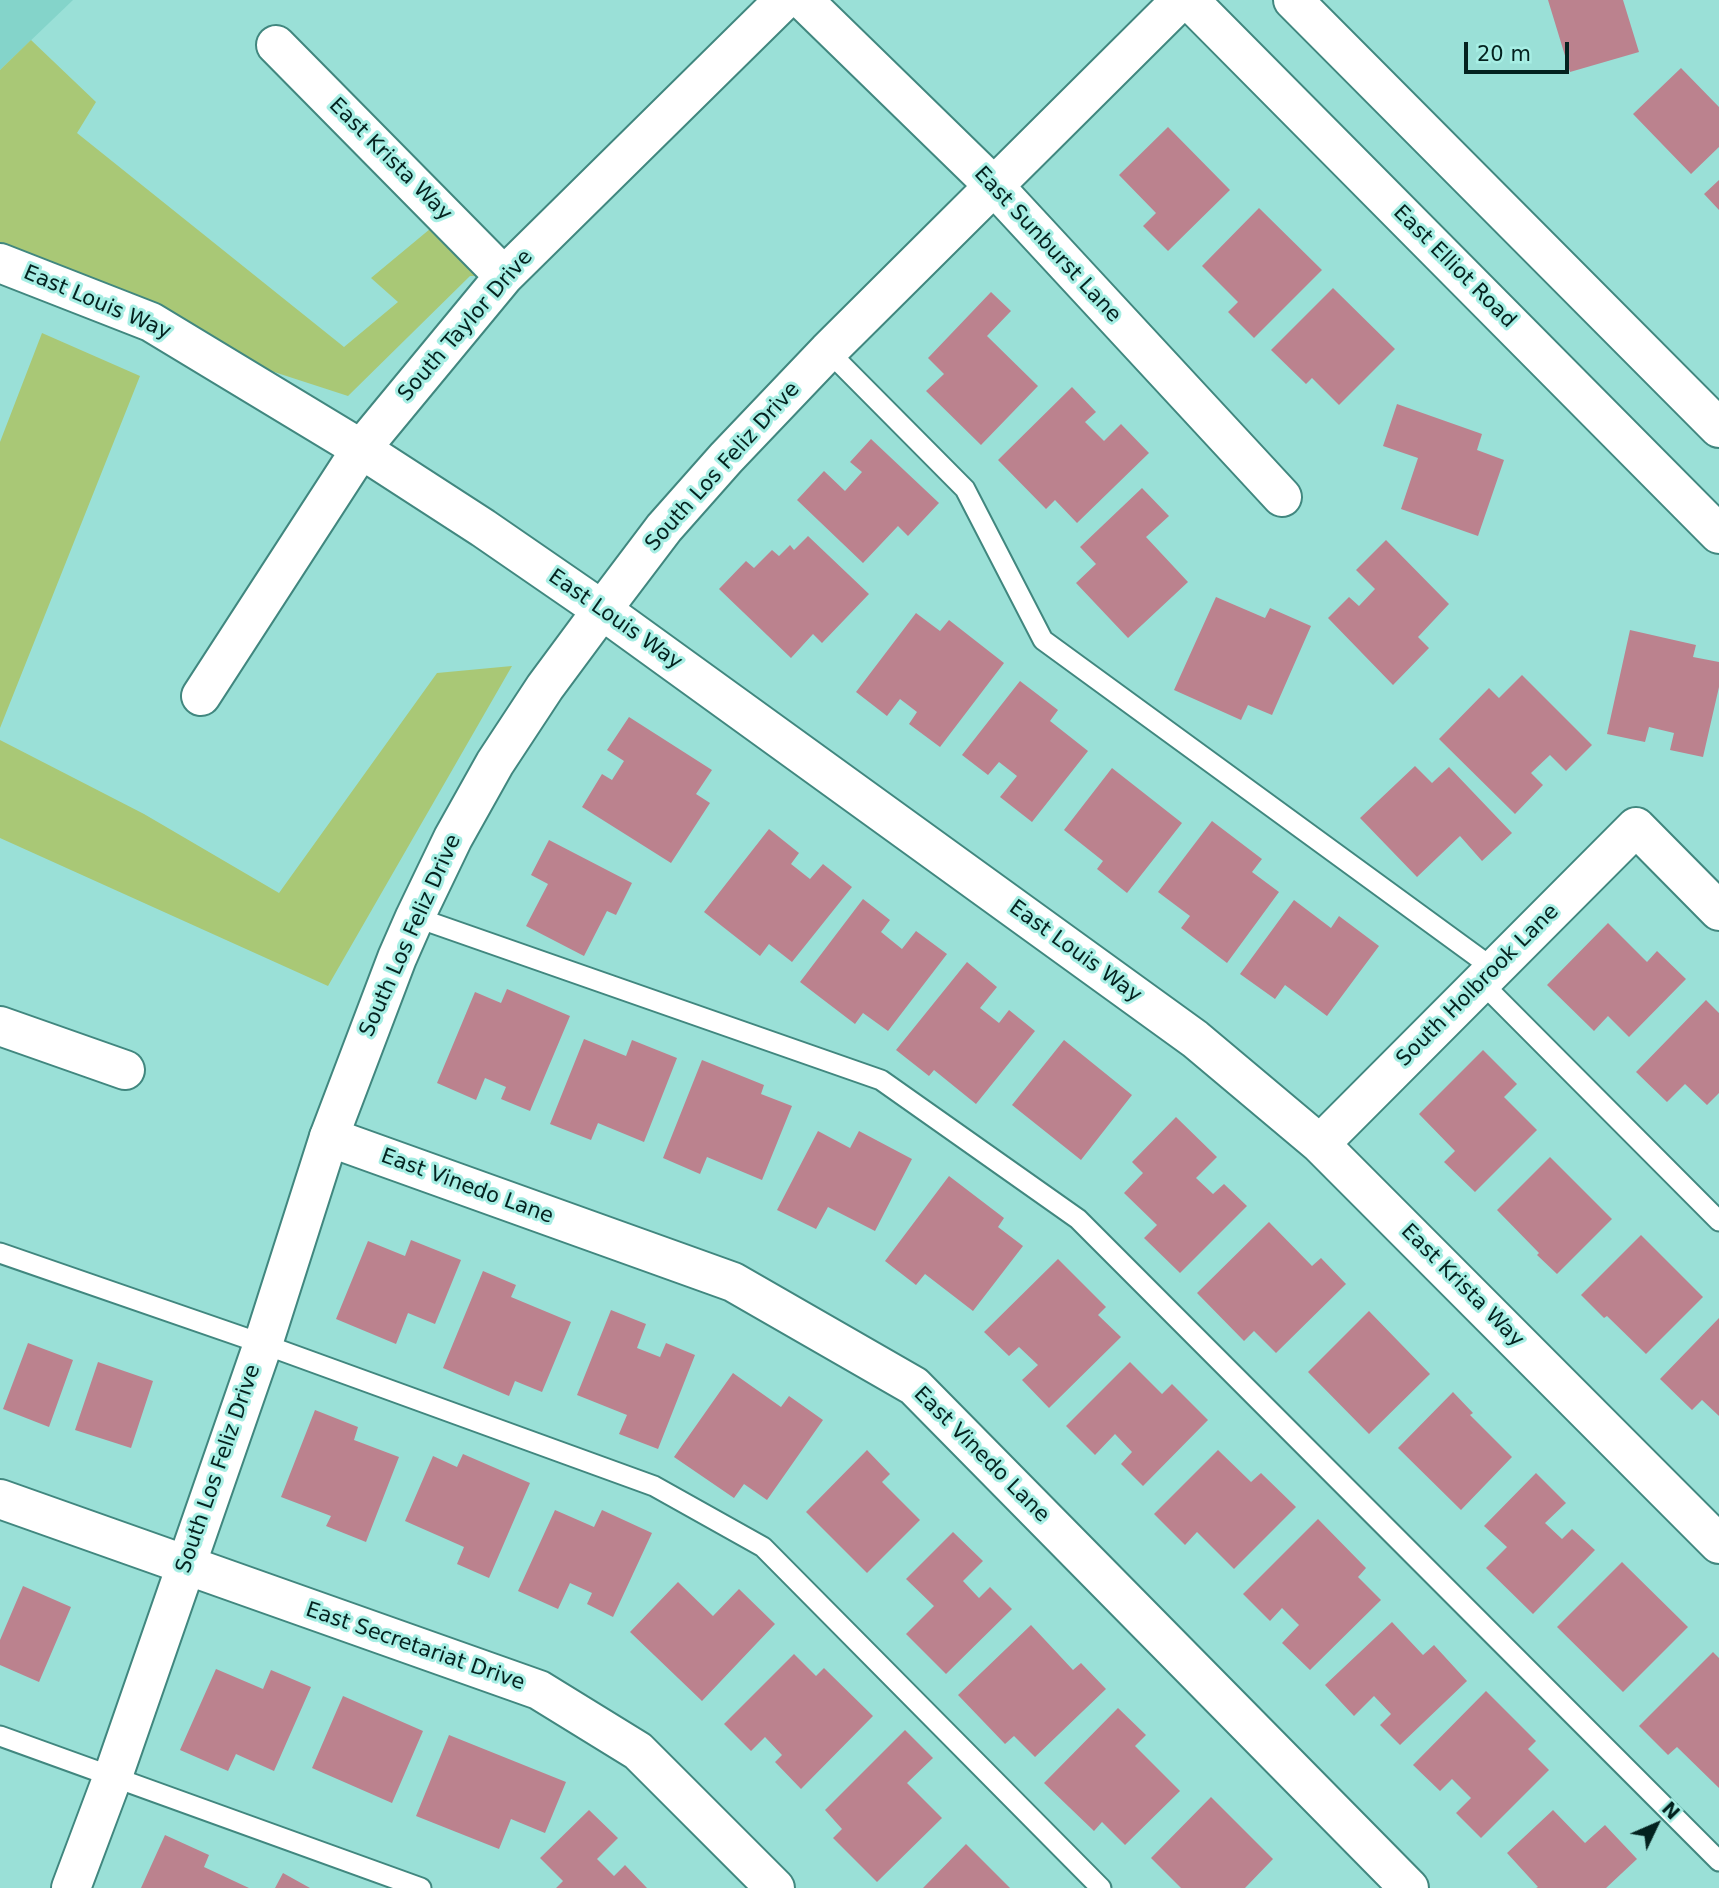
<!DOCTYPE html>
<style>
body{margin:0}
#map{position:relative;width:1719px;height:1888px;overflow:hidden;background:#9ae0d7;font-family:"DejaVu Sans",sans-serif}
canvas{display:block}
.north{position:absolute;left:1621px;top:1790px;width:70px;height:70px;-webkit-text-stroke:5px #a7eee4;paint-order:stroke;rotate:46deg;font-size:19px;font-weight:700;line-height:28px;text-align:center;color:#04221f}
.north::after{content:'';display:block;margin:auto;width:24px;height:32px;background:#04221f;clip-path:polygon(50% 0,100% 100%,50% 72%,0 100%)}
.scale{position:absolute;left:1464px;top:42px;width:105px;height:32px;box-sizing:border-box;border:4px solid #04221f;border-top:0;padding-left:9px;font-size:21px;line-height:24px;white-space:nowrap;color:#04221f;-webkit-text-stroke:5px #a7eee4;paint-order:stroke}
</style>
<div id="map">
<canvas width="1719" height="1888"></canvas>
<div class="north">N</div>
<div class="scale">20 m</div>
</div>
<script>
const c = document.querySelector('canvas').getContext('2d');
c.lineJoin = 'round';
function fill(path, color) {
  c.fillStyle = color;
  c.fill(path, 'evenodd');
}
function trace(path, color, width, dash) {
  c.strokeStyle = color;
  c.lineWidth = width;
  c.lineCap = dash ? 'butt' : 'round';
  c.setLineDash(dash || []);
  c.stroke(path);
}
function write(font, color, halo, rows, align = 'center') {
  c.font = font + ' "DejaVu Sans",sans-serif';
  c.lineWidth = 6;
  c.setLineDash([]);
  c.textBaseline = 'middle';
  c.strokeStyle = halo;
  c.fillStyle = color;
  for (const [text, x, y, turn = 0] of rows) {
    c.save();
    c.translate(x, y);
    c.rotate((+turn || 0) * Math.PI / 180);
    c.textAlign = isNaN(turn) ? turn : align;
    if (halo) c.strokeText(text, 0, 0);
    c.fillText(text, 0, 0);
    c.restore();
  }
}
fill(new Path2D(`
 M0 0H73L0 70Z`), '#84d4ca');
fill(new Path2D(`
 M31 40 96 102 77 133 344 347 398 302 371 278 436 224 504 276H470L348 396 0 283V70Z
 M42 333 140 376 0 728V442Z
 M512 666 328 986 0 838V740L144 814 279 893 437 673Z`), '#a9c876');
fill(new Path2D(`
 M1548 0H1623L1639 52 1570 72Z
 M1681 68 1719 107V147L1691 174 1633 114Z
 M1168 127 1230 190 1168 251 1143 226 1156 213 1119 175Z
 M1719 180V210L1704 194Z
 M1259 208 1322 270 1254 338 1228 312 1238 302 1202 266Z
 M1333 288 1395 349 1339 405 1312 378 1306 384 1271 350Z
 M991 292 1011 311 987 336 1038 386 981 445 926 391 944 374 928 358Z
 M1072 387 1096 412 1085 422 1104 441 1121 424 1149 453 1077 523 1055 500 1046 509 998 460Z
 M1397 404 1482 434 1477 450 1504 460 1478 536 1401 509 1418 458 1383 446Z
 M871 439 939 503 908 536 898 526 863 563 797 500 824 471 845 491 862 472 850 462Z
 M1142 488 1169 516 1146 537 1188 582 1128 638 1076 583 1096 564 1080 547Z
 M808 536 869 594 822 643 813 634 791 658 719 589 746 561 754 568 772 550 779 556 790 545 794 550Z
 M1386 540 1449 604 1418 637 1429 648 1393 685 1328 618 1349 597 1359 606 1375 589 1356 570Z
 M1216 597 1265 618 1270 608 1311 626 1272 715 1248 705 1241 720 1174 690Z
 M916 613 940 631 949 620 1004 663 940 747 909 724 917 712 900 699 887 716 856 692Z
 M1630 630 1696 645 1693 657 1719 662V687L1703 757 1670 750 1674 733 1649 727 1645 742 1607 734Z
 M1522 675 1592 745 1566 771 1550 755 1531 773 1543 785 1515 814 1439 739 1489 688 1499 698Z
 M1020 681 1058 710 1050 721 1088 751 1032 822 1000 797 1017 776 999 762 988 775 962 755Z
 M629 717 712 770 696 794 710 803 671 863 582 807 602 774 612 780 624 761 607 750Z
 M1415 766 1432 783 1449 767 1512 833 1482 861 1460 836 1417 877 1360 818Z
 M1112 768 1182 823 1127 893 1097 869 1103 861 1064 830Z
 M1212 821 1262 859 1252 872 1279 892 1227 963 1181 928 1190 916 1158 892Z
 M769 829 799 853 791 864 810 879 823 864 852 887 792 962 769 944 760 956 704 912Z
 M549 840 632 883 616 915 607 911 584 956 526 926 548 884 531 875Z
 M863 899 890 920 881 932 902 949 916 931 947 954 888 1031 863 1013 855 1024 800 982Z
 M1294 900 1331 928 1339 916 1379 946 1327 1016 1285 985 1275 999 1240 974Z
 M1608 923 1647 962 1657 951 1686 979 1629 1037 1608 1016 1594 1031 1547 985Z
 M967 962 997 987 980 1008 999 1023 1009 1010 1035 1031 976 1104 934 1070 929 1076 896 1050Z
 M507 989 570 1016 530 1111 501 1099 506 1087 485 1078 476 1100 437 1083 475 992 501 1003Z
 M1706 1000 1719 1013V1093L1707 1105 1685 1084 1667 1102 1636 1072Z
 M584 1039 626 1056 632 1040 677 1058 644 1142 598 1123 591 1140 550 1124Z
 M1064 1040 1132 1095 1081 1160 1012 1105Z
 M1483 1050 1517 1084 1504 1097 1537 1130 1475 1192 1444 1162 1455 1151 1419 1114Z
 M702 1060 764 1085 761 1094 792 1106 762 1180 707 1157 700 1174 663 1158Z
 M1176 1117 1217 1157 1196 1178 1213 1194 1224 1184 1247 1206 1180 1273 1144 1238 1157 1225 1124 1193 1143 1173 1132 1162Z
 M818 1131 850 1148 859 1131 912 1159 875 1231 828 1207 816 1229 777 1210Z
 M1550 1157 1612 1219 1557 1274 1537 1255 1539 1253 1497 1210Z
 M949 1176 1004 1218 998 1227 1023 1246 973 1311 925 1274 916 1285 885 1261Z
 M1269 1222 1312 1266 1321 1258 1346 1284 1276 1353 1254 1331 1244 1341 1197 1293Z
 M1641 1235 1703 1297 1646 1354 1607 1316 1604 1318 1581 1295Z
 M411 1240 461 1260 435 1324 408 1313 396 1344 336 1319 368 1241 405 1256Z
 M1058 1259 1106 1307 1098 1315 1121 1337 1049 1408 1022 1380 1038 1365 1019 1347 1009 1356 984 1332Z
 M483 1271 516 1285 511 1297 571 1322 542 1392 515 1381 509 1396 443 1368Z
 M611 1310 646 1324 637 1348 660 1357 666 1343 695 1355 658 1449 619 1434 627 1415 577 1395Z
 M1369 1311 1430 1374 1369 1434 1308 1372Z
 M1719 1318V1416L1702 1400 1692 1410 1660 1379Z
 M28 1343 73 1360 49 1427 3 1409Z
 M98 1362 153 1381 131 1448 75 1430Z
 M1130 1362 1162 1394 1172 1384 1208 1420 1143 1486 1121 1464 1132 1452 1115 1434 1095 1455 1066 1426Z
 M733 1373 781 1407 789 1396 823 1420 767 1500 744 1484 734 1498 674 1457Z
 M1453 1392 1473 1413 1470 1415 1512 1457 1461 1510 1398 1448Z
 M315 1410 358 1427 354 1440 399 1457 366 1542 326 1526 331 1516 281 1497Z
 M867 1450 890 1474 882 1482 920 1520 867 1573 806 1512Z
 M1218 1450 1251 1482 1261 1473 1296 1507 1234 1569 1197 1532 1185 1545 1154 1514Z
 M463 1454 530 1483 489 1578 457 1564 464 1547 405 1521 433 1456 457 1467Z
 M1536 1473 1566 1503 1545 1523 1562 1539 1572 1529 1595 1550 1533 1614 1486 1568 1507 1547 1484 1526Z
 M555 1510 594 1527 602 1510 652 1533 613 1617 587 1604 592 1593 570 1583 558 1609 518 1591Z
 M1318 1519 1366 1568 1358 1577 1381 1600 1310 1670 1282 1643 1299 1625 1282 1608 1270 1621 1243 1594Z
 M953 1532 983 1561 963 1581 979 1598 990 1587 1012 1609 946 1674 906 1634 934 1606 906 1579Z
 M1622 1562 1688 1627 1623 1692 1557 1627Z
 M678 1582 713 1616 739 1589 775 1624 702 1701 630 1632Z
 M23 1586 71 1607 39 1682 0 1665V1640Z
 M1392 1622 1423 1655 1434 1645 1467 1681 1400 1745 1380 1725 1391 1714 1374 1696 1354 1716 1325 1685Z
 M1031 1625 1073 1670 1081 1663 1106 1689 1035 1757 1014 1736 1005 1744 958 1695Z
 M1713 1652 1719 1658V1788L1677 1747 1668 1755 1639 1726Z
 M794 1654 816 1676 824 1668 873 1716 801 1789 775 1762 782 1755 765 1737 751 1751 724 1724Z
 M216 1669 263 1689 271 1670 311 1687 274 1771 236 1754 228 1771 180 1750Z
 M1486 1691 1536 1741 1528 1749 1549 1770 1481 1838 1456 1813 1471 1798 1452 1779 1440 1791 1413 1765Z
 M343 1696 423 1731 392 1803 312 1768Z
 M1118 1708 1146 1735 1135 1746 1180 1791 1125 1845 1102 1822 1094 1831 1044 1783Z
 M905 1730 933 1758 907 1783 942 1818 877 1882 833 1838 842 1829 825 1810Z
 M449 1735 566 1782 545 1833 511 1819 499 1849 416 1816Z
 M1211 1797 1273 1859 1245 1888H1181L1151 1858Z
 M589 1810 618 1838 597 1859 614 1876 625 1865 647 1888H556L563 1881 540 1858Z
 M1553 1810 1585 1843 1605 1825 1637 1859 1606 1888H1536L1538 1887 1507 1853Z
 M165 1835 209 1855 204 1867 249 1888H141Z
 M966 1844 1010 1888H923Z
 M283 1873 310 1888H275Z`), '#bb828e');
const lane = new Path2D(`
 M828 351 965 489 1043 640 1494 969
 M415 917 881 1080 1078 1219 1719 1861
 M1481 982 1719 1221
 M0 1253 263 1344 654 1486 763 1547 1101 1888
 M0 1736 421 1888`);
const street = new Path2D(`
 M803 0 994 186 1282 497
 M276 45 504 276
 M0 263 151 322 361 449 483 528 602 610 1195 1039 1320 1144 1719 1544
 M201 696 361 449 504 276 784 0
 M0 1026 125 1070
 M329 1137 733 1282 914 1386 1409 1888
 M1320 1144 1636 827 1719 911
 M0 1499 539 1690 638 1751 775 1888`);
const secondary = new Path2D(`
 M1189 0 1719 534
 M1293 0 1719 428
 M71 1888 113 1776 263 1344 329 1137 397 958 415 917 453 838 495 763 545 687 602 610 664 528 726 458 828 351 1181 0`);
trace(lane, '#41877f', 23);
trace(street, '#41877f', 42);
trace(secondary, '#41877f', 42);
trace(lane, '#fff', 19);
trace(street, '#fff', 38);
trace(secondary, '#fff', 38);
write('21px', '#04221f', '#a7eee4', [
 ["East Krista Way",390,160,45],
 ["East Sunburst Lane",1047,245,47],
 ["East Elliot Road",1454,267,45],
 ["East Louis Way",97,303,23],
 ["South Taylor Drive",466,326,-49],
 ["South Los Feliz Drive",723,467,-48],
 ["East Louis Way",615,620,35],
 ["South Los Feliz Drive",411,936,-66],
 ["East Louis Way",1075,952,36],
 ["South Holbrook Lane",1478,986,-45],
 ["East Vinedo Lane",467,1187,20],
 ["East Krista Way",1462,1286,45],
 ["East Vinedo Lane",981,1455,45],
 ["South Los Feliz Drive",219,1469,-71],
 ["East Secretariat Drive",415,1647,19]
]);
</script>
